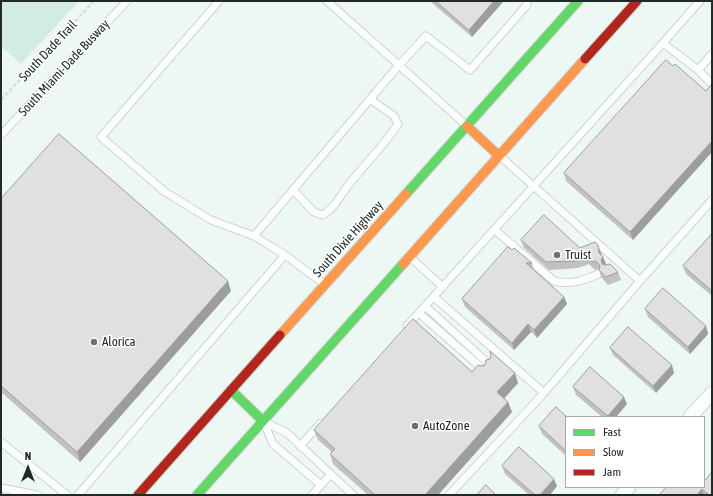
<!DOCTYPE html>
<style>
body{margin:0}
#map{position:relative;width:713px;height:496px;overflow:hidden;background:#edf8f4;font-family:"Asap Condensed",sans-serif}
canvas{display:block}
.frame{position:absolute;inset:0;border:2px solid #222a27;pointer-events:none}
.legend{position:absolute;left:565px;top:416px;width:140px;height:72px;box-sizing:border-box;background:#fff;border:1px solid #a7aaa9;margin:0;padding:5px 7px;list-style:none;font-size:12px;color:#222a27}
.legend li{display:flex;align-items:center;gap:8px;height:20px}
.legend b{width:20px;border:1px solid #a7aaa9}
.north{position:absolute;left:8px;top:448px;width:40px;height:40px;-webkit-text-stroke:3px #fff;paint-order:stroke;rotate:0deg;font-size:11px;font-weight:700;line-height:16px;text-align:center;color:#222a27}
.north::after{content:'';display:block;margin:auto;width:14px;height:18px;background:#222a27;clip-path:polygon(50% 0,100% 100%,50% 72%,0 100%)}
</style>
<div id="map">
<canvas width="713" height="496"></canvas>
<div class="frame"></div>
<ul class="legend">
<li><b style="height:5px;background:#63d668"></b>Fast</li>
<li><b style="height:5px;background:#ff974d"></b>Slow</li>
<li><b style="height:5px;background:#b3261e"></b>Jam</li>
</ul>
<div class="north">N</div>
</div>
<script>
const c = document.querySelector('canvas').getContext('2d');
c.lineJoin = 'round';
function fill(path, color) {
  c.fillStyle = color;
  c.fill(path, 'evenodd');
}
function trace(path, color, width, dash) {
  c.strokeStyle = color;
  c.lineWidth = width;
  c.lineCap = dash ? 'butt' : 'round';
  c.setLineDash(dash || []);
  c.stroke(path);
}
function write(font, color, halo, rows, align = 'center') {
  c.font = font + ' "Asap Condensed",sans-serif';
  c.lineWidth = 3;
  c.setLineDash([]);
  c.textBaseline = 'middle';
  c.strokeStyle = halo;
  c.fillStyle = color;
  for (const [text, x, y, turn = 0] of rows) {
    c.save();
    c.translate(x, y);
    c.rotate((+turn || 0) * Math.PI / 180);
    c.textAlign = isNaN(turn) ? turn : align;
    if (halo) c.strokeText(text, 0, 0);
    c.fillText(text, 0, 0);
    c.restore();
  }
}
fill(new Path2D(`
 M1 1H79L21 64 1 46Z`), '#d2ece3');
const lane = new Path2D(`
 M219 1 101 137 165 192 211 220 254 236 285 255
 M327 1 466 125
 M663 43 700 1
 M698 70 712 84
 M1 135 127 1
 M501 157 640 281
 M293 190 314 212 323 215C336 206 338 199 347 187 363 166 383 147 398 124L394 116 370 99
 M495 230 554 281C570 285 583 281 598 274
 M254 236 399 65 426 36 470 70 527 5V1
 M411 258 443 287
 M434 297 544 393 449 495
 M425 306 490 365
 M419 313 485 371
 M407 326 663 43 698 70 712 54
 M544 393 640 281 712 200
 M265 422 287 433 353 495
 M265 425 273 444 321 485
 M1 442 67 495
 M300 446 321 423
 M1 488 38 495
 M78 495 285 255 324 284
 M312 495 331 474`);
const street = new Path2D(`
 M690 417 712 393
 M622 495 629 487`);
const fast = new Path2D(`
 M406 194 578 1
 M231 390 263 421
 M197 495 403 264`);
const slow = new Path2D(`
 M467 126 499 156
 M403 264 585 59
 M280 335 406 194`);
const jam = new Path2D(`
 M585 59 637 1
 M138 495 280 335`);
trace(lane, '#cbd4d0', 9);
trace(street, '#cbd4d0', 15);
trace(fast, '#cbd4d0', 11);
trace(slow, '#cbd4d0', 11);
trace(jam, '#cbd4d0', 11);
trace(new Path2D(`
 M1 100 94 1`), '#d9dcda', 2.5, [4, 2]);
trace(lane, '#fcfefd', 7);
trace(street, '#fcfefd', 13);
trace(fast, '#63d668', 9);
trace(slow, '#ff974d', 9);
trace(jam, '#b3261e', 9);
fill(new Path2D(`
 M432 1H503V2L472 37 432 3Z
 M673 66 706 91 712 84V152L633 240 566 181 564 173Z
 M1 199 231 291 80 462 1 392Z
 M712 234V296L686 274 683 266Z
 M521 240 580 248 601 253 606 264 605 265 618 272 621 280 608 285 601 277 599 269 595 270 589 264 578 268 549 270 524 248Z
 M512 250 532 263 534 271 564 297 567 304 537 338 531 332 514 350 465 307 462 299Z
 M645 309 706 326 708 334 690 354 648 317Z
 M610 348 674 373 656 393 613 355Z
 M472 372 518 383 504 398 508 402 512 412 438 495H368L333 464 330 454 332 452 318 440 314 430Z
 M573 387 627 404 616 417H602L576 395Z
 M566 417V456L542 434 539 426Z
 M502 466 557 486 550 495H529L505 474Z
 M705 480 712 495H659Z`), '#c1c1bf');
fill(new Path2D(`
 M494 1H503V2L472 37 469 30Z
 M712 141V152L633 240 630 232Z
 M598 245 601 253 602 259 603 257 606 264 604 267 605 271 599 253Z
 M228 281 231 291 80 462 77 452Z
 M564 297 567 304 537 338 534 330Z
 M528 324 531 332 514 350 512 343Z
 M706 326 708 334 690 354 688 347Z
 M672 365 674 373 656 393 653 386Z
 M515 373 518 383 501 402 497 392Z
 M624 397 627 404 616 417H608V416Z
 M508 402 512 412 438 495H425Z
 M554 479 557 486 550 495H540Z
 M702 489 704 495H697Z`), '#9d9d9b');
const building = new Path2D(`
 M436 1H494L469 30Z
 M666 60 673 66 675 64 706 91 712 84V141L630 232 564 173Z
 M59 134 228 281 77 452 1 386V199Z
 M544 215 580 248 595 242 598 245 599 253 603 257 601 259 602 264 605 265 610 264 618 272 606 277 599 270 600 266 598 263 595 261 592 262 586 256 575 261 546 262 521 240Z
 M712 234V291L683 266Z
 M508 247 512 250 514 248 532 263H526L564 297 534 330 528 324 512 343 462 299Z
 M663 288 706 326 688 347 645 309Z
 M413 319 472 372 478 365 481 366 485 365 486 360 490 359 491 357 490 351 515 373 497 392 508 402 425 495H375L330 454 335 449 314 430Z
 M628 327 672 365 653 386 610 348Z
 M590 367 624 397 608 416 573 387Z
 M556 407 567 417H566V451L539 426Z
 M519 447 554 479 540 495H535L502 466Z
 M712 472V495H709L702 489 697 495H659L666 487H704V480H705Z
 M486 485 496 495H477Z`);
fill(building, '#e0e0de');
trace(building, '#9d9d9b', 1);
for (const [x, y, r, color] of [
 [557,255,4,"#69726f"],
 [94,342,4,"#69726f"],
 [415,426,4,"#69726f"]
]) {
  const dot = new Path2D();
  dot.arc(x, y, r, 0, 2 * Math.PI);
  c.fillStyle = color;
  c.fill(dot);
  trace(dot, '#fff', 1.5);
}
write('13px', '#222a27', '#fff', [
 ["South Dade Trail",48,51,-47],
 ["South Miami-Dade Busway",64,68,-47],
 ["South Dixie Highway",348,239,-48]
]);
write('13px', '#222a27', '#fff', [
 ["Truist",565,255],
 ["Alorica",102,342],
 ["AutoZone",423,426]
], 'left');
</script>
